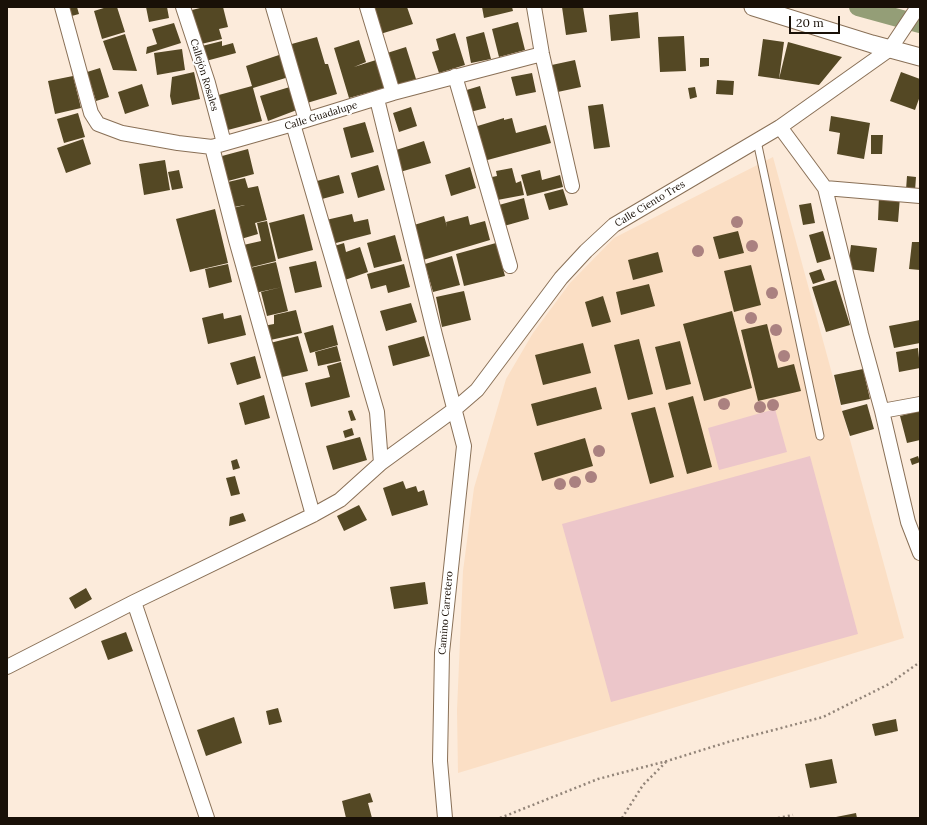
<!DOCTYPE html>
<meta charset="utf-8">
<style>
body{margin:0}
#map{position:relative;width:927px;height:825px;overflow:hidden;background:#fcebdb;font-family:Lora,serif}
canvas{display:block}
.frame{position:absolute;inset:0;border:8px solid #191007;pointer-events:none}
.scale{position:absolute;left:789px;top:16px;width:51px;height:18px;box-sizing:border-box;border:2px solid #191007;border-top:0;padding-left:5px;font-size:12px;line-height:14px;white-space:nowrap;color:#191007;-webkit-text-stroke:3px #fff;paint-order:stroke}
</style>
<div id="map">
<canvas width="927" height="825"></canvas>
<div class="frame"></div>
<div class="scale">20 m</div>
</div>
<script>
const c = document.querySelector('canvas').getContext('2d');
c.lineJoin = 'round';
function fill(path, color) {
  c.fillStyle = color;
  c.fill(path, 'evenodd');
}
function trace(path, color, width, dash) {
  c.strokeStyle = color;
  c.lineWidth = width;
  c.lineCap = dash ? 'butt' : 'round';
  c.setLineDash(dash || []);
  c.stroke(path);
}
function write(font, color, halo, rows, align = 'center') {
  c.font = font + ' Lora,serif';
  c.lineWidth = 4;
  c.setLineDash([]);
  c.textBaseline = 'middle';
  c.strokeStyle = halo;
  c.fillStyle = color;
  for (const [text, x, y, turn = 0] of rows) {
    c.save();
    c.translate(x, y);
    c.rotate((+turn || 0) * Math.PI / 180);
    c.textAlign = isNaN(turn) ? turn : align;
    if (halo) c.strokeText(text, 0, 0);
    c.fillText(text, 0, 0);
    c.restore();
  }
}
fill(new Path2D(`
 M773 157 904 638 458 773 457 710 463 571 474 488 506 379 533 333 570 283 614 238Z`), '#fbdfc5');
fill(new Path2D(`
 M775 409 787 452 719 470 708 428Z
 M810 456 858 634 611 702 562 524Z`), '#ecc6ca');
trace(new Path2D(`
 M858 7 920 24`), '#949e77', 18);
fill(new Path2D(`
 M66 7H77L79 14 68 17Z
 M107 7H117L125 32 102 39 94 11Z
 M146 7H167L169 18 149 22Z
 M204 7H223L228 27 219 29 222 39 197 45 188 11Z
 M369 7H407L413 24 377 35Z
 M482 7H512L513 11 484 18Z
 M562 7H583L587 32 566 35Z
 M638 12 640 38 611 41 609 15Z
 M518 22 525 50 499 57 492 29Z
 M174 23 181 43 146 54 147 47 157 44 152 29Z
 M484 32 491 59 471 63 466 37Z
 M455 33 465 65 439 73 432 52 439 50 436 39Z
 M125 34 137 71 113 70 103 41Z
 M684 36 686 71 660 72 658 37Z
 M317 37 325 64H328L337 94 307 103 288 45Z
 M763 39 784 42 779 79 788 42 842 57 819 85 779 79 758 76Z
 M359 40 366 62 354 67 376 60 384 88 349 98 334 48Z
 M222 41V46L233 43 236 53 202 62 198 47Z
 M406 47 416 79 394 86 384 54Z
 M182 49 185 70 157 75 154 53Z
 M285 53 292 76 253 88 262 121 224 131 215 96 252 86 246 66Z
 M700 58H709V66L700 67Z
 M575 60 581 87 553 93 547 66Z
 M100 68 109 97 96 101 87 72Z
 M194 72 200 99 172 105 170 96 172 77Z
 M901 72 920 79V96L915 110 890 101Z
 M532 73 536 92 516 96 511 77Z
 M73 76 81 108 55 114 48 81Z
 M717 80 734 81 733 95 716 94Z
 M142 84 149 106 125 114 118 92Z
 M293 86 302 108 268 121 260 96Z
 M480 86 486 108 466 113 460 92Z
 M695 87 697 97 690 99 688 88Z
 M603 104 610 147 594 149 588 106Z
 M411 107 417 126 399 132 393 113Z
 M78 113 85 137 64 143 57 119Z
 M831 116 870 123 864 159 837 154 840 133 829 131Z
 M504 118V120L512 118 516 133 546 125 551 143 480 162 471 128Z
 M365 122 374 152 351 158 343 128Z
 M871 135H883L882 154H871Z
 M83 139 91 164 66 173 57 148Z
 M424 141 431 163 400 172 393 151Z
 M248 149 254 174 228 181 222 156Z
 M165 160 170 190 144 195 139 164Z
 M378 165 385 190 358 198 351 173Z
 M470 167 476 188 451 196 445 175Z
 M512 168 516 183 521 181 524 195 492 201 487 178 497 176 496 171Z
 M179 170 183 188 172 190 168 172Z
 M540 170 542 180 560 175 563 187 527 196 521 175Z
 M339 175 344 193 322 199 317 181Z
 M907 176 916 177 915 191 906 190Z
 M245 178 248 188 258 186 267 220 255 223 258 234 241 239 233 208 245 205 234 207 228 182Z
 M563 189 568 205 549 210 544 194Z
 M879 196 900 197 898 222 878 220Z
 M524 198 529 219 504 226 499 205Z
 M811 203 815 223 803 225 799 205Z
 M215 209 228 263 190 272 176 219Z
 M304 214 313 250 278 259 269 223Z
 M352 214 354 222 368 219 371 234 332 244 326 220Z
 M444 216 447 227 446 222 468 216 470 225 485 221 490 240 423 260 414 225Z
 M267 221 276 261 244 269 239 246 261 241 257 223Z
 M738 231 744 253 719 259 713 237Z
 M823 231 831 259 817 263 809 235Z
 M395 235 402 261 374 268 367 243Z
 M912 242H920V270L909 269Z
 M344 243 346 252 360 247 368 272 342 281 331 247Z
 M496 243 505 276 464 286 456 254Z
 M851 245 877 248 874 272 848 269Z
 M658 252 663 272 633 280 628 260Z
 M452 256 460 285 433 292 425 264Z
 M316 261 322 287 295 293 289 267Z
 M276 262 282 287 255 293 250 268Z
 M228 264 232 282 209 288 205 269Z
 M404 264 410 287 388 293 386 285 371 289 367 274Z
 M751 265 761 305 734 312 724 271Z
 M821 269 825 280 813 284 809 273Z
 M836 280 850 325 826 332 812 287Z
 M649 284 655 306 621 315 616 292Z
 M282 287 288 311 267 316 261 292Z
 M464 291 471 320 442 327 436 297Z
 M603 296 611 322 592 327 585 302Z
 M411 303 417 322 386 331 380 311Z
 M296 310 302 333 266 341 263 326 274 324V315Z
 M732 311 752 388 704 401 683 324Z
 M223 313 224 319 241 315 246 335 208 344 202 318Z
 M920 320V343L894 348 889 326Z
 M767 324 778 368 794 364 801 391 758 401 741 330Z
 M333 325 338 345 310 353 304 333Z
 M298 336 308 371 278 378 270 343Z
 M424 336 430 356 393 366 388 346Z
 M639 339 653 394 628 400 614 345Z
 M680 341 691 384 666 390 655 347Z
 M583 343 591 373 543 385 535 355Z
 M337 346 341 361 318 366 315 352Z
 M918 348 920 368 899 372 896 352Z
 M255 356 261 378 237 385 230 363Z
 M341 362 350 397 311 407 305 383 330 377 327 366Z
 M863 369 870 399 841 405 834 375Z
 M596 387 602 409 537 426 531 404Z
 M264 395 270 418 245 425 239 403Z
 M693 396 712 467 687 474 668 403Z
 M867 404 874 429 850 436 842 411Z
 M655 407 674 477 650 484 631 413Z
 M352 410 356 420 351 421 348 411Z
 M920 411V440L907 443 900 416Z
 M352 428 354 435 345 438 343 431Z
 M360 437 367 460 333 470 326 446Z
 M585 438 593 466 542 481 534 453Z
 M918 456 920 462 912 465 910 459Z
 M237 459 240 468 233 470 231 461Z
 M235 476 240 494 231 496 226 478Z
 M403 481 406 489 416 486 418 492 424 490 428 505 392 516 383 488Z
 M359 505 367 520 344 531 337 516Z
 M243 513 246 521 229 526 230 517Z
 M425 582 428 604 394 609 390 587Z
 M86 588 92 599 75 609 69 598Z
 M126 632 133 651 108 660 101 641Z
 M278 708 282 722 269 725 266 711Z
 M234 717 242 743 206 756 197 730Z
 M896 719 898 731 875 736 872 724Z
 M832 759 837 783 810 788 805 764Z
 M370 793 373 802 368 803 372 818H346L342 801Z
 M856 813 857 818H836V817Z`), '#544824');
const service = new Path2D(`
 M757 141 820 436`);
const minor = new Path2D(`
 M62 7 91 113 98 124 122 133 178 143 212 147 293 124 393 93 542 54
 M183 7 208 83 224 143
 M273 7 306 120
 M367 7 393 93
 M534 7 542 54 572 186
 M455 76 510 266
 M377 99 435 335 464 446 442 653 440 761 445 818
 M293 124 377 412 381 463
 M780 127 825 188 920 196
 M212 147 236 240 313 515
 M825 188 861 334 882 411 908 522 920 553
 M882 411 920 404
 M134 602 207 818
 M7 667 134 602 313 515 340 500 381 463 455 409 477 390 561 278 586 251 614 225 780 127 890 49 918 7`);
const tertiary = new Path2D(`
 M753 7 872 44 920 57`);
trace(service, '#897057', 9);
trace(minor, '#897057', 16);
trace(tertiary, '#897057', 19);
trace(new Path2D(`
 M500 818 598 779 667 761 728 742 823 717 889 684 920 662
 M622 818 643 785 666 762
 M778 818 793 815`), '#938579', 2.5, [2, 3]);
trace(service, '#fff', 7);
trace(minor, '#fff', 14);
trace(tertiary, '#fff', 17);
c.fillStyle = '#aa8180';
for (const [x, y] of [
 [737,222],
 [752,246],
 [698,251],
 [772,293],
 [751,318],
 [776,330],
 [784,356],
 [724,404],
 [773,405],
 [760,407],
 [599,451],
 [591,477],
 [575,482],
 [560,484]
]) {
  c.beginPath();
  c.arc(x, y, 6, 0, 2 * Math.PI);
  c.fill();
}
write('10px', '#191007', '#fff', [
 ["Callejón Rosales",204,75,73],
 ["Calle Guadalupe",321,116,-17],
 ["Calle Ciento Tres",650,204,-31],
 ["Camino Carretero",446,613,-85]
]);
</script>
